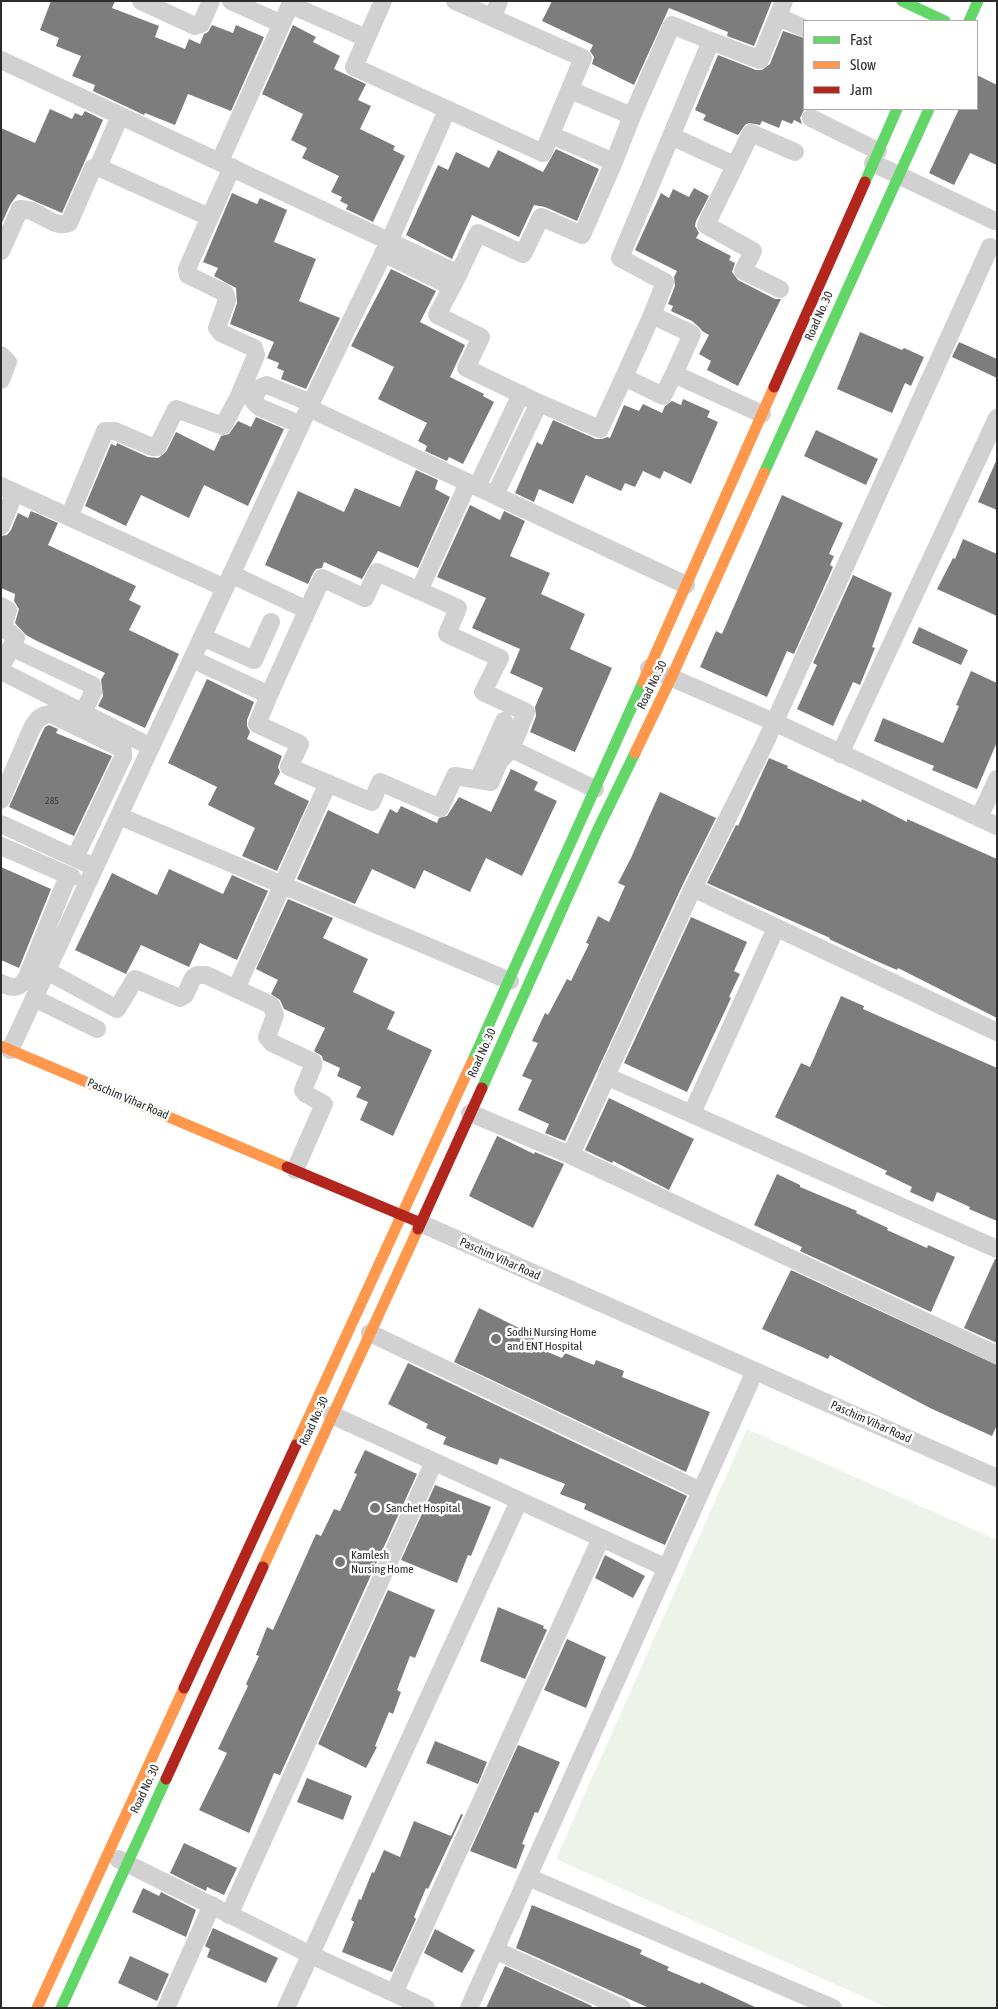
<!DOCTYPE html>
<style>
body{margin:0}
#map{position:relative;width:998px;height:2009px;overflow:hidden;background:#fff;font-family:"Asap Condensed",sans-serif}
canvas{display:block}
.frame{position:absolute;inset:0;border:2px solid #2c2c2c;pointer-events:none}
.legend{position:absolute;left:803px;top:20px;width:175px;height:90px;box-sizing:border-box;background:#fff;border:1px solid #ababab;margin:0;padding:6px 9px;list-style:none;font-size:15px;color:#2c2c2c}
.legend li{display:flex;align-items:center;gap:10px;height:25px}
.legend b{width:25px;border:1px solid #ababab}
</style>
<div id="map">
<canvas width="998" height="2009"></canvas>
<div class="frame"></div>
<ul class="legend">
<li><b style="height:6px;background:#63d668"></b>Fast</li>
<li><b style="height:6px;background:#ff974d"></b>Slow</li>
<li><b style="height:6px;background:#b3261e"></b>Jam</li>
</ul>
</div>
<script>
const c = document.querySelector('canvas').getContext('2d');
c.lineJoin = 'round';
function fill(path, color) {
  c.fillStyle = color;
  c.fill(path, 'evenodd');
}
function trace(path, color, width, dash) {
  c.strokeStyle = color;
  c.lineWidth = width;
  c.lineCap = dash ? 'butt' : 'round';
  c.setLineDash(dash || []);
  c.stroke(path);
}
function write(font, color, halo, rows, align = 'center') {
  c.font = font + ' "Asap Condensed",sans-serif';
  c.lineWidth = 5;
  c.setLineDash([]);
  c.textBaseline = 'middle';
  c.strokeStyle = halo;
  c.fillStyle = color;
  for (const [text, x, y, turn = 0] of rows) {
    c.save();
    c.translate(x, y);
    c.rotate((+turn || 0) * Math.PI / 180);
    c.textAlign = isNaN(turn) ? turn : align;
    if (halo) c.strokeText(text, 0, 0);
    c.fillText(text, 0, 0);
    c.restore();
  }
}
fill(new Path2D(`
 M747 1429 997 1540V2008H888L556 1859Z`), '#eef3ea');
fill(new Path2D(`
 M51 1H115L112 8 159 26 155 37 185 49 189 39 200 44 204 34 208 32 212 25 233 33 236 25 264 37 231 111 188 94 175 125 145 113 144 115 93 91 95 85 72 76 81 56 56 46 59 38 40 30Z
 M552 1H772L754 46 727 36 728 32 669 8 634 85 592 64 594 57 590 51 593 45 542 21Z
 M293 25 316 37 313 42 340 56 334 69 366 84 358 100 371 106 360 129 395 146 393 150 405 156 373 222 346 209 348 205 340 201 342 197 331 192 339 176 302 158 307 148 291 140 303 114 262 94Z
 M783 31 804 38V110L800 118 802 124 794 120 792 124 782 120 779 128 762 121 760 125 749 123 745 125 738 135 703 120 706 115 695 110 718 55 756 70H762L770 64Z
 M977 75 997 85V165L970 153 954 185 929 173 959 109H977Z
 M50 109 72 119 75 113 82 116 85 111 103 120 62 213 18 194 10 205 1 225V128L35 143Z
 M556 149 599 169 577 221 545 207 534 205 519 237 472 215 452 259 406 235 438 165 448 170 456 152 489 168 498 150 543 172Z
 M694 188 709 196 696 221 695 226 699 233 696 238 731 256 729 260 735 263 732 272 738 280 775 299H781L738 386 707 370 711 361 699 354 709 335 702 331 700 328 692 321 671 311 673 306 668 304 675 286 674 277 677 271 635 250 661 193 669 198 673 189 689 197Z
 M232 193 257 204 260 198 287 210 274 242 316 259 299 301 340 318 306 389 281 379 284 371 277 368 279 363 267 358 274 342 230 324 237 303 236 288 214 276 218 268 203 262Z
 M391 269 436 291 420 322 465 345 450 377 484 394 483 396 494 402 463 464 449 457 447 461 425 451 427 446 418 441 427 423 378 399 394 367 351 346Z
 M860 332 902 350 904 348 924 357 911 386 905 383 892 413 837 389Z
 M959 342 997 359V378L952 357Z
 M683 399 710 411 707 417 718 422 691 484 664 471 660 479 643 471 635 487 625 483 621 491 586 475 573 504 539 489 534 502 515 493 537 442 542 445 553 420 596 439H602L607 437 610 438 624 405 639 411 643 404 662 413 665 406 672 401 681 405Z
 M256 417 284 429 248 506 204 485 189 518 141 495 126 526 85 506 111 444 116 446 117 443 148 457 158 458 166 452 176 432 214 451 221 436 229 434 238 421 251 427Z
 M816 430 878 459 866 485 804 456Z
 M997 459V510L978 502Z
 M416 470 438 480 435 489 450 497 418 568 378 551 362 579 324 562 322 568 316 569 313 573 308 584 265 565 298 491 344 512 355 488 400 507Z
 M782 495 843 523 829 554 834 556 830 565 833 567 794 654 787 651 767 697 700 667 716 631 722 634Z
 M470 505 500 520 504 511 525 521 510 556 550 573 541 594 585 614 570 649 612 668 575 752 530 732 536 716 535 707 543 688 510 673 520 649 472 628 486 598 437 577Z
 M31 511 58 523 48 545 136 586 129 600 141 606 129 630 179 654 145 728 98 706 103 696 101 680 105 673 37 641 26 635 15 623 19 609 14 601 15 594 1 588V536L7 535 11 530 18 513 28 518Z
 M963 539 997 554V616L937 589 953 558 955 559Z
 M853 575 892 593 872 647 875 648 860 685 853 682 833 726 797 709 817 665 813 663Z
 M919 627 968 650 961 665 912 643Z
 M971 671 997 683V742L977 789 932 770 934 766 874 741 883 718 943 743 959 706 956 705Z
 M207 679 254 702 247 720V726L250 732 247 739 282 756 278 767 280 772 274 784 309 801 277 871 242 856 255 828 208 805 217 787 168 763Z
 M49 725 58 729 56 733 112 756 74 836 9 807 41 735 45 727Z
 M769 758 788 766 787 768 861 802 862 799 907 822V819L997 859V1018L898 968 897 970 874 960 829 939 830 938 707 883 736 825 738 826Z
 M511 769 538 782 534 790 557 801 522 876 486 858 470 892 424 870 415 889 372 869 355 904 297 879 328 810 378 834 390 809 397 813 401 806 437 823 439 818 447 816 459 797 491 812Z
 M660 792 716 818 683 884 565 1141 545 1133 549 1124 518 1110 532 1080 522 1076 538 1043 532 1041 545 1013 548 1015 567 979 571 981 589 944 586 943 598 916 609 922 625 886 618 883 631 858Z
 M1 867 51 889 19 968 1 960Z
 M169 869 223 894 232 875 268 891 237 960 200 943 189 967 141 945 126 974 75 950 112 873 157 895Z
 M288 899 333 918 323 938 368 959 353 992 395 1012 387 1029 432 1050 393 1136 360 1120 368 1102 356 1097 361 1087 337 1076 340 1068 323 1060 322 1056 314 1051 325 1028 284 1009 280 1000 271 994 278 980 256 969Z
 M691 917 747 942 734 971 740 974 729 997 731 998 687 1092 624 1063Z
 M841 996 864 1006 863 1009 997 1068V1221L969 1209 970 1207 937 1192 933 1202 910 1192 912 1187 885 1174 887 1171 775 1117 801 1063 810 1067Z
 M609 1098 694 1139 669 1190 613 1161 612 1163 585 1150Z
 M497 1136 534 1154 535 1152 564 1164 533 1228 469 1196Z
 M777 1174 800 1185V1187L857 1211 856 1213 888 1228 887 1230 927 1248 928 1245 955 1257 931 1312 800 1251 802 1247 754 1225Z
 M995 1259H997V1343L964 1328Z
 M791 1270 997 1365V1425L992 1436 930 1408 830 1355 828 1359 762 1329Z
 M479 1308 535 1336 531 1345 562 1358 565 1353 594 1365 596 1360 624 1371 622 1377 710 1412 686 1472 454 1362Z
 M408 1363 687 1496 665 1545 584 1509 586 1504 560 1494 565 1484 500 1458 497 1465 443 1444 446 1437 426 1428 428 1424 388 1404Z
 M365 1450 417 1474 280 1775 274 1773 249 1833 199 1810 227 1753 218 1749 248 1686 246 1684 259 1656 256 1655 267 1627 273 1630 316 1534 321 1536 334 1509 340 1511 357 1474 354 1473Z
 M435 1485 491 1507 471 1556 468 1555 457 1583 401 1560Z
 M605 1555 645 1576 633 1598 595 1578Z
 M388 1590 435 1610 415 1658 410 1656 397 1690 401 1692 393 1714 389 1712 375 1746 377 1747 366 1768 318 1744Z
 M498 1607 544 1626 543 1628 547 1630 525 1679 480 1661Z
 M567 1639 606 1657 586 1708 544 1690Z
 M435 1741 487 1762 478 1784 426 1763Z
 M518 1745 560 1762 538 1813 535 1812 522 1844 525 1845 516 1869 470 1851Z
 M307 1778 352 1796 343 1820 297 1802Z
 M461 1814 463 1815 428 1889 426 1888 414 1917 416 1919 392 1972 342 1952 354 1922 351 1920 359 1899 361 1900 372 1872 374 1873 384 1850 400 1857 414 1821 451 1836Z
 M184 1843 237 1868 224 1895 207 1887 206 1891 170 1873Z
 M143 1888 159 1896 161 1892 196 1910 186 1937 132 1912Z
 M532 1905 642 1950 640 1954 669 1967 667 1970 700 1984 701 1982 757 2008H649L516 1948Z
 M213 1928 278 1958 266 1983 207 1957 210 1949 205 1946Z
 M435 1929 475 1950 462 1973 424 1953Z
 M130 1956 169 1974 157 2001 118 1983Z
 M505 1966 592 2006 591 2008H486Z`), '#7d7d7d');
trace(new Path2D(`
 M141 1 195 26 201 24 211 1
 M231 1 282 24
 M383 1 354 67 543 153 583 58 455 1
 M291 5 366 38
 M493 17 499 1
 M778 17 804 28
 M1 60 459 274
 M632 116 672 25 711 41
 M811 118 878 151
 M551 135 614 162 632 116 570 90
 M671 136 734 165
 M220 161 292 1
 M873 163 995 221
 M98 167 120 116
 M990 247 765 743 693 888 607 1074 608 1077 997 1249
 M1 251 20 209C37 207 53 230 69 223L93 168 98 167 209 217
 M383 253 452 287 437 315 481 337 466 368 539 403 495 495
 M453 285 478 233 523 254 541 217 582 235 614 162
 M780 289 743 271 753 251 706 225 751 133 795 152
 M652 315 624 377 663 396 674 374
 M1 355 8 362 1 380
 M539 403 600 429 624 377
 M309 408 686 585
 M762 414 674 374 692 334 652 315 665 282 620 258 711 41 760 60 784 1
 M301 425 259 407 254 402C255 393 258 387 267 385L311 403
 M1 486 225 588
 M477 487 521 394
 M69 517 105 431H115L152 447H157L176 409 223 426 239 396 256 355 254 348 221 333 217 328 227 300 225 293 188 275 187 269 232 167
 M1 526 15 492
 M231 574 307 610
 M419 591 468 483
 M1 606 8 610 3 627 16 638 1 667
 M202 637 254 660 271 622
 M11 647 92 685 93 692 83 713
 M192 659 269 695 322 578 365 598 377 572 458 608 447 634 500 658 483 692 526 712 511 749 499 762 491 782 455 776 440 808 380 782 372 802 289 767 300 744 257 724 269 695
 M649 668 774 722 997 826
 M1 671 151 747
 M495 741 595 789
 M840 754 997 418
 M482 771 504 721
 M1 800 31 730C36 720 39 715 51 714L120 748 123 751V757L75 858
 M119 816 510 981
 M979 818 997 779
 M1 824 86 863
 M1 846 72 877
 M693 888 997 1032
 M47 971 117 1009 135 979 180 998 185 995 193 978 197 975H206L271 1005 275 1015 267 1037 272 1043 313 1062V1066L303 1090 306 1094 324 1104 295 1170
 M1 983C13 989 20 989 27 977L68 876
 M236 989 328 783
 M34 998 97 1029
 M10 1050 311 403 390 240 447 110
 M470 1113 568 1154 574 1148 607 1076
 M692 1113 776 928
 M568 1154 997 1355
 M420 1223 997 1478
 M370 1333 701 1491
 M332 1415 667 1568
 M118 1859 311 1955 426 2008
 M528 1877 833 2008
 M229 1915 434 1462
 M495 1950 622 2008
 M394 1993 601 1538
 M166 2008 212 1905
 M286 2008 519 1501
 M469 2008 755 1371`), '#d1d1d1', 18);
trace(new Path2D(`
 M902 1 945 21
 M969 21 978 1
 M865 182 897 109
 M764 473 929 109
 M472 1062 643 682
 M482 1088 598 829 635 753
 M61 2008 166 1779`), '#63d668', 11);
trace(new Path2D(`
 M643 682 774 387
 M635 753 672 676 764 473
 M1 1046 287 1167
 M296 1445 472 1062
 M263 1567 418 1229
 M37 2008 184 1688`), '#ff974d', 11);
trace(new Path2D(`
 M774 387 865 182
 M287 1167 416 1221
 M418 1229 482 1088
 M184 1688 296 1445
 M166 1779 263 1567`), '#b3261e', 11);
for (const [x, y, r, color] of [
 [496,1339,6,"#767676"],
 [375,1508,6,"#767676"],
 [340,1562,6,"#767676"]
]) {
  const dot = new Path2D();
  dot.arc(x, y, r, 0, 2 * Math.PI);
  c.fillStyle = color;
  c.fill(dot);
  trace(dot, '#fff', 2);
}
write('10px', '#404040', null, [
 ["285",52,801]
]);
write('12px', '#2c2c2c', '#fff', [
 ["Road No. 30",819,316,-66],
 ["Road No. 30",652,685,-64],
 ["Road No. 30",482,1053,-66],
 ["Paschim Vihar Road",128,1099,23],
 ["Paschim Vihar Road",500,1259,24],
 ["Road No. 30",314,1421,-65],
 ["Paschim Vihar Road",871,1422,24],
 ["Road No. 30",145,1789,-65]
]);
write('12px', '#2c2c2c', '#fff', [
 ["Sodhi Nursing Home",507,1332],
 ["and ENT Hospital",507,1346],
 ["Sanchet Hospital",386,1508],
 ["Kamlesh",351,1555],
 ["Nursing Home",351,1569]
], 'left');
</script>
